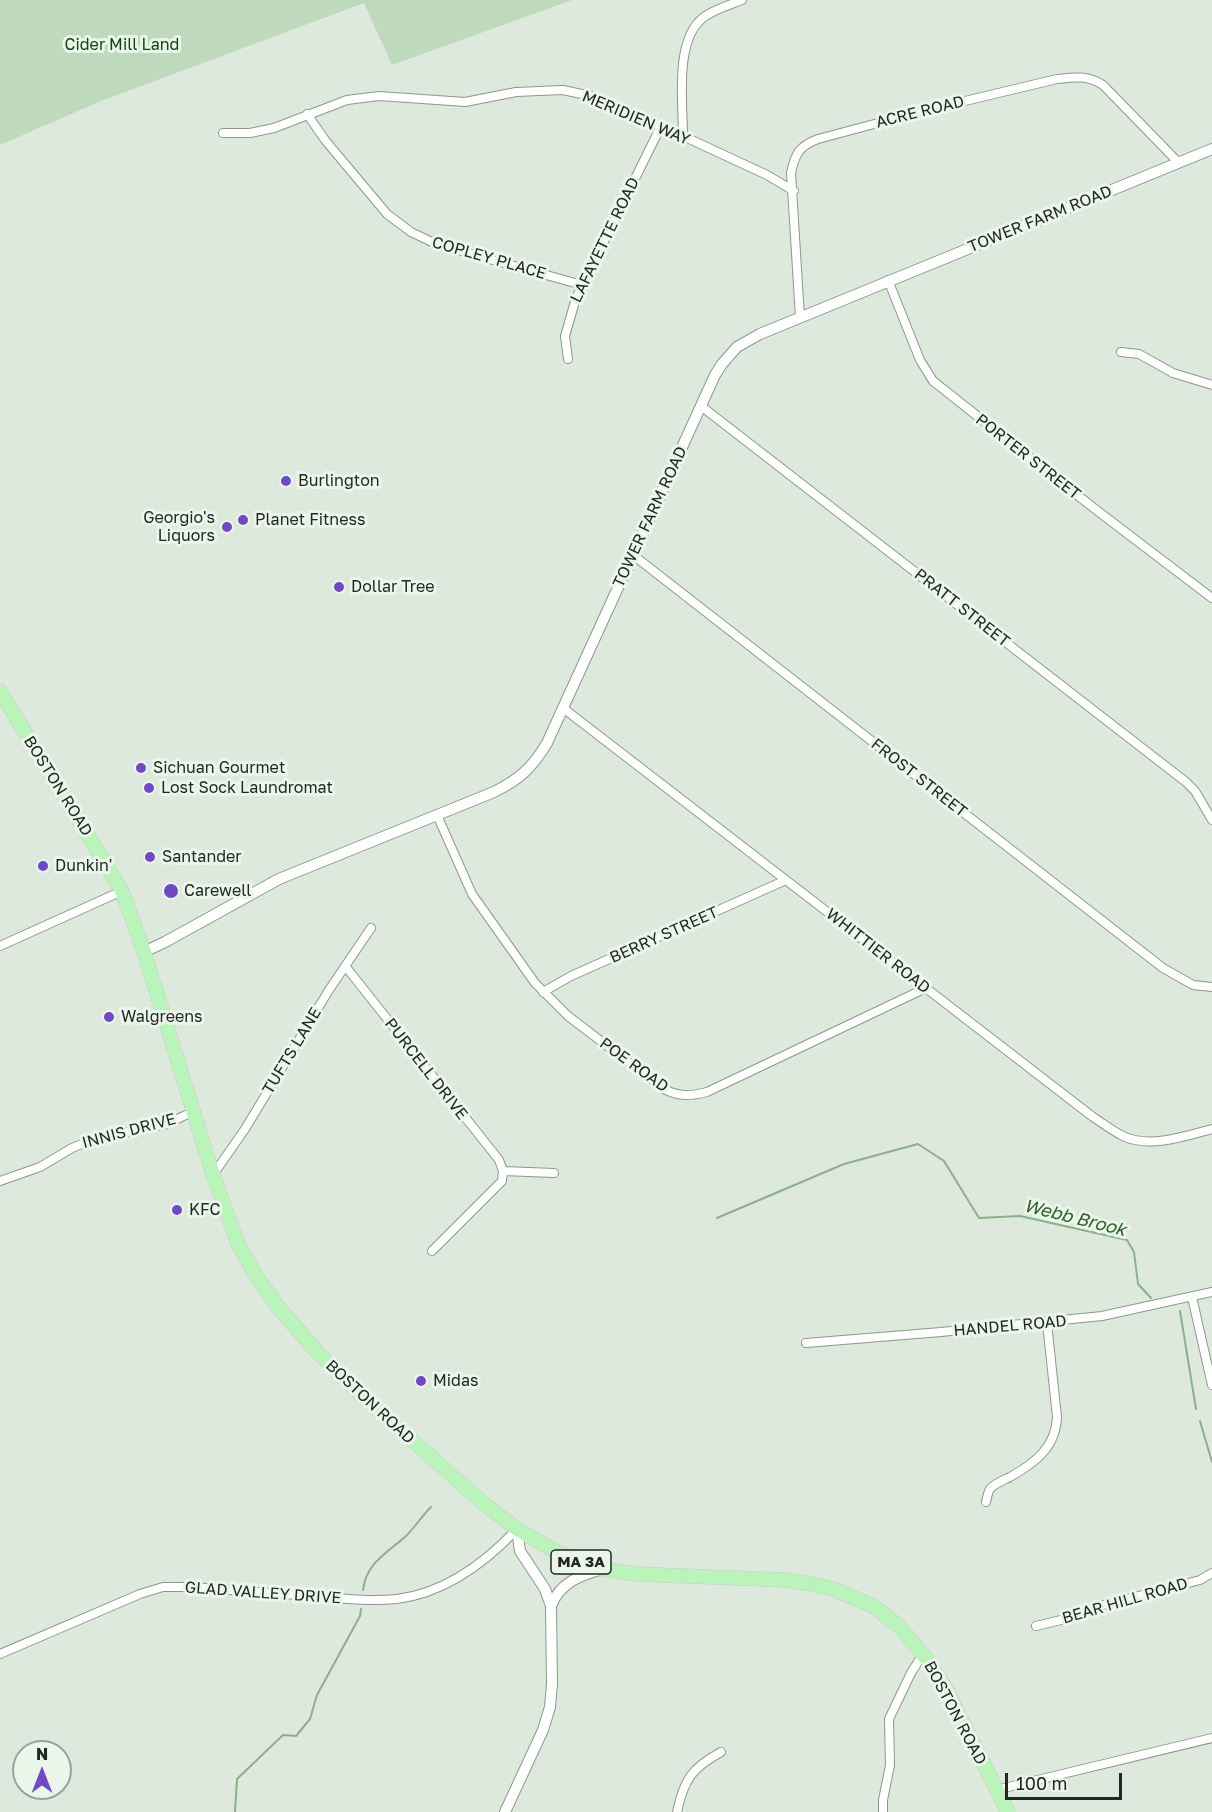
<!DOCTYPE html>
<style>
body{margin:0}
#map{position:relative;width:1212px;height:1812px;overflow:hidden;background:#dde9dc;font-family:"Golos Text",sans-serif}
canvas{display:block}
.north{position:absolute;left:12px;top:1740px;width:60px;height:60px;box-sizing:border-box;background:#eaf6ea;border:2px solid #9aa39a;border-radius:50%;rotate:0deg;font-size:16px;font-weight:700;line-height:24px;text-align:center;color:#222722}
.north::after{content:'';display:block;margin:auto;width:21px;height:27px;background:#714ac3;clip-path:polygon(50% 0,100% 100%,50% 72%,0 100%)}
.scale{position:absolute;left:1005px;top:1773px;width:117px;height:27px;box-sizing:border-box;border:3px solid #222722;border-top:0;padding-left:8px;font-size:18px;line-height:21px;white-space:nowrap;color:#222722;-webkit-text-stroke:4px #eaf6ea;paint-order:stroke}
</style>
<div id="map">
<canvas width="1212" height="1812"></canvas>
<div class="north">N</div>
<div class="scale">100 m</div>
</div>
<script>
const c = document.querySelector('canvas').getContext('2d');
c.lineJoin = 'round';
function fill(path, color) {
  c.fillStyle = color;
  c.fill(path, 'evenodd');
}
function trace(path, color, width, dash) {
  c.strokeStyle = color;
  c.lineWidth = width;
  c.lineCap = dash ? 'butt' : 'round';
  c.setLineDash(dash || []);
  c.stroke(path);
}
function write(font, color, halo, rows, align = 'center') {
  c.font = font + ' "Golos Text",sans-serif';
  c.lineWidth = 6;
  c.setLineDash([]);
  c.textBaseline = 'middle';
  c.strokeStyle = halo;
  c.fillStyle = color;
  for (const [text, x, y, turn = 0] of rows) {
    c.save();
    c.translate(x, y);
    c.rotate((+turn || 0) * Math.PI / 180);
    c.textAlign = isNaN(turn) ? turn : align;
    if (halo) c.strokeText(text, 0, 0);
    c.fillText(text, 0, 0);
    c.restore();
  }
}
fill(new Path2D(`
 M0 0H572L392 65 364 3 101 101 0 145Z`), '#bed9bc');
trace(new Path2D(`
 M717 1218 844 1164 918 1144 944 1161 979 1218 1020 1216 1127 1240 1134 1252 1138 1284 1151 1298
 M1180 1311 1196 1409
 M1200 1421 1212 1462
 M363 1590C366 1563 387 1553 406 1536 415 1527 422 1516 431 1507
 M235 1812 237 1779 283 1735 296 1736 310 1719 317 1695 360 1616 361 1609`), '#8db08c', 2);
const minor = new Path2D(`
 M307 114 325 140 387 214 411 232 436 244 582 285
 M223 133H250L274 128 347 100 379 96 465 102 516 92 563 90 591 96 642 117 767 175 794 191
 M683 136C683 103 674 39 704 17 715 9 730 5 742 0
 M888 280 920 360 933 381 1095 509 1212 598
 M800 317 791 173C795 154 799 146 818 139L923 111 1057 79C1075 77 1087 75 1103 85L1178 162
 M1121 352 1139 354 1173 373 1212 385
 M568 359 565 336 576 298 661 126
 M701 406 1186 782 1195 791 1212 820
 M633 555 1163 968 1193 985 1212 987
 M563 708 1093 1117C1104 1124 1114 1132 1125 1137 1151 1148 1186 1136 1212 1129
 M437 815 472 894 535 983 568 1016 664 1089C679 1097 691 1096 707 1092L926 988
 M0 946 122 891
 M346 967 499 1160 503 1171
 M543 992 571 976 786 880
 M213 1175 245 1129 329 990 371 928
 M0 1181 40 1167 72 1148 96 1138 167 1124 194 1111
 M432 1251 502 1181 503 1171 554 1173
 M1192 1297 1212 1385
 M806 1343 941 1332 1102 1316 1212 1292
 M986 1502C987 1498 988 1492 990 1489 995 1483 1004 1480 1010 1477 1035 1463 1056 1447 1057 1417L1047 1323
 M1036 1626 1065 1619 1092 1608 1200 1580 1212 1573
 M0 1654 140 1594 163 1587H192C232 1590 271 1593 311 1596 339 1598 368 1602 397 1599 445 1593 485 1563 517 1529
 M996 1790 1212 1738
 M677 1812C684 1779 692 1768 721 1752
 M883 1812V1800L890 1765 889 1719 911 1673 923 1654`);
const tertiary = new Path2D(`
 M144 952 165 942 279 879 494 792C520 779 532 768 547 743L715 375 722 364 737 347 760 334 1212 149
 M551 1606C560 1582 581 1575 603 1569
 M505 1812 543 1730 550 1707 552 1684 551 1606 545 1589 520 1551 517 1529`);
const primary = new Path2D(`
 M0 691 122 891 144 952 213 1175 238 1244 255 1274 278 1307 318 1353 361 1395 482 1502 517 1529 557 1552 603 1569 635 1574 785 1580 812 1584 833 1589 873 1606 900 1627 930 1663 946 1689 1008 1812`);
trace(minor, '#8d988d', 10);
trace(tertiary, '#8d988d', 12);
trace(primary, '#cacbca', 15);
trace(minor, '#fff', 8);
trace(tertiary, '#fff', 10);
trace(primary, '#baf4ba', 14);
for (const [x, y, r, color] of [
 [286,481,6,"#714ac3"],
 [243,520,6,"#714ac3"],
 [227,527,6,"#714ac3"],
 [339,587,6,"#714ac3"],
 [141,768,6,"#714ac3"],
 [149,788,6,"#714ac3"],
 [150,857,6,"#714ac3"],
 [43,866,6,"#714ac3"],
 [171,891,8,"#714ac3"],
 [109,1017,6,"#714ac3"],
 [177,1210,6,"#714ac3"],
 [421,1381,6,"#714ac3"]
]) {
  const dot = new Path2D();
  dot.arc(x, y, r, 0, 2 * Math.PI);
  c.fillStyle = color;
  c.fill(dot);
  trace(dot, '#eaf6ea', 2);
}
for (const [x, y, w] of [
 [581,1562,60]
]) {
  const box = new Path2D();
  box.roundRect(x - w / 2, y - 12, w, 24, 4.5);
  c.fillStyle = '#eaf6ea';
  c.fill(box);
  trace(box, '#222722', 1.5);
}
write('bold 15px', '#222722', null, [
 ["MA 3A",581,1562]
]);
write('16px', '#114314', '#eaf6ea', [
 ["Cider Mill Land",122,45]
]);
write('16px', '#222722', '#eaf6ea', [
 ["ACRE ROAD",920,112,-14],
 ["MERIDIEN WAY",636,118,23],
 ["TOWER FARM ROAD",1040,219,-22],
 ["LAFAYETTE ROAD",605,240,-64],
 ["COPLEY PLACE",489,258,16],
 ["PORTER STREET",1028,457,38],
 ["TOWER FARM ROAD",650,517,-65],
 ["PRATT STREET",962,608,38],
 ["FROST STREET",919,778,38],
 ["BOSTON ROAD",58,786,58],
 ["BERRY STREET",664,935,-24],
 ["WHITTIER ROAD",878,951,38],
 ["TUFTS LANE",292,1051,-59],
 ["POE ROAD",634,1065,36],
 ["PURCELL DRIVE",426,1069,52],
 ["INNIS DRIVE",129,1131,-15],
 ["HANDEL ROAD",1010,1326,-5],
 ["BOSTON ROAD",370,1402,43],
 ["GLAD VALLEY DRIVE",263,1593,4],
 ["BEAR HILL ROAD",1125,1601,-16],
 ["BOSTON ROAD",955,1713,62]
]);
write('16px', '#222722', '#eaf6ea', [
 ["Burlington",298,481],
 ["Georgio's",215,518,"right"],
 ["Liquors",215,536,"right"],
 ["Planet Fitness",255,520],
 ["Dollar Tree",351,587],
 ["Sichuan Gourmet",153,768],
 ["Lost Sock Laundromat",161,788],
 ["Santander",162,857],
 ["Dunkin'",55,866],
 ["Carewell",184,891],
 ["Walgreens",121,1017],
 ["KFC",189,1210],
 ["Midas",433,1381]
], 'left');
write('italic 18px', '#2f602f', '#eaf6ea', [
 ["Webb Brook",1075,1218,14]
]);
</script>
